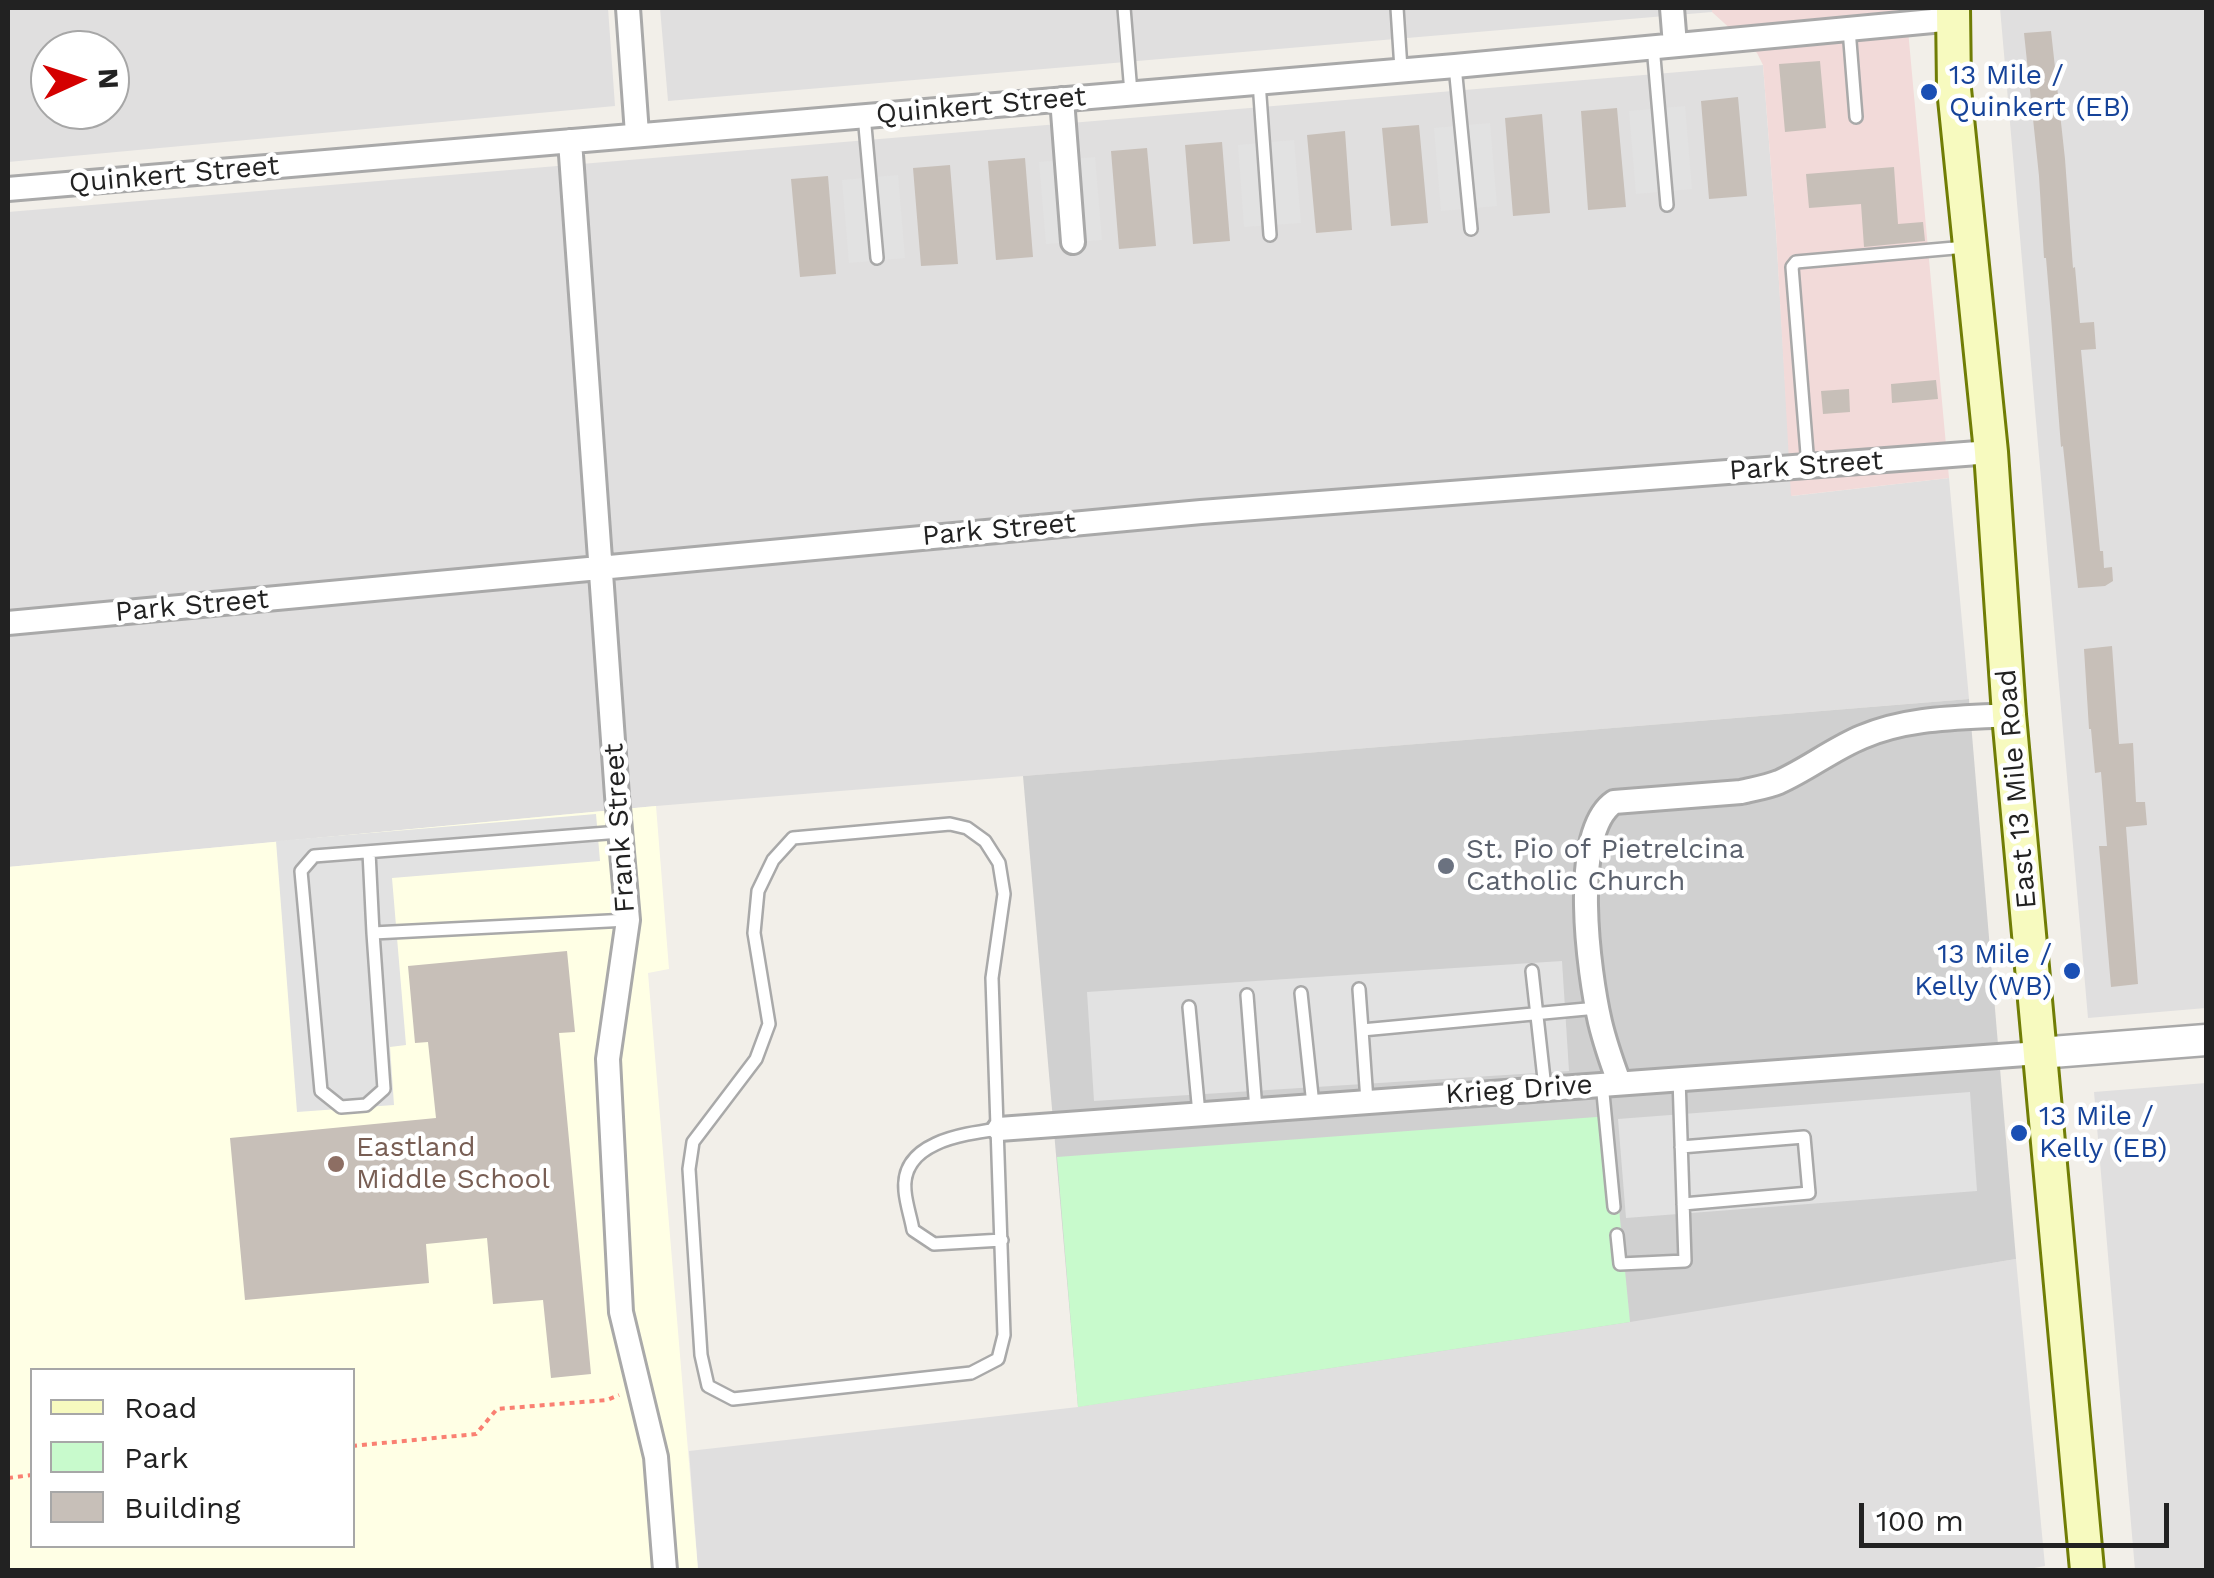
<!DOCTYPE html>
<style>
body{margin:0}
#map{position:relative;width:2214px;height:1578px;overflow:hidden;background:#f2efe9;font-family:"Work Sans",sans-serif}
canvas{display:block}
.frame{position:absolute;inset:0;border:10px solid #222;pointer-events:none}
.legend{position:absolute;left:30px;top:1368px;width:325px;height:180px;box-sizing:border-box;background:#fff;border:2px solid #a7a7a7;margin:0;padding:12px 18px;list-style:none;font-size:30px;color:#222}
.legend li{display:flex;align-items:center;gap:20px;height:50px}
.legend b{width:50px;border:2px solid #a7a7a7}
.north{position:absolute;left:30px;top:30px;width:100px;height:100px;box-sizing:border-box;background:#fff;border:2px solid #a7a7a7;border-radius:50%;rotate:87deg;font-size:28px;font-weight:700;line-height:40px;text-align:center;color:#222}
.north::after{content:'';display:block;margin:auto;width:35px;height:45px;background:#d40000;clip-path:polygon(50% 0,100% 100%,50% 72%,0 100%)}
.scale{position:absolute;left:1859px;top:1503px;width:310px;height:45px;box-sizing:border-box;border:5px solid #222;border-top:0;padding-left:12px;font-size:30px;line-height:35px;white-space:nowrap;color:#222;-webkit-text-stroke:8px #fff;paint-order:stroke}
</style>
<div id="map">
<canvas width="2214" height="1578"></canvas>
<div class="frame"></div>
<ul class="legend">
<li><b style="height:12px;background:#f7fabf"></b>Road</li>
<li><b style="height:28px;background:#c8facc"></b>Park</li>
<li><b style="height:28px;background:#c7bfb8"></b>Building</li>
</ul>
<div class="north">N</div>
<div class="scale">100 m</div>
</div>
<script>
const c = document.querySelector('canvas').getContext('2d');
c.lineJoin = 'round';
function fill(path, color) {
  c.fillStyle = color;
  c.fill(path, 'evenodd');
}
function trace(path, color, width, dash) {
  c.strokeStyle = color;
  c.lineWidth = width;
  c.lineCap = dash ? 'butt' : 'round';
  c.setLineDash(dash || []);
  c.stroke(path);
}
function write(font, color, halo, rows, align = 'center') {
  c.font = font + ' "Work Sans",sans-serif';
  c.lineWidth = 9;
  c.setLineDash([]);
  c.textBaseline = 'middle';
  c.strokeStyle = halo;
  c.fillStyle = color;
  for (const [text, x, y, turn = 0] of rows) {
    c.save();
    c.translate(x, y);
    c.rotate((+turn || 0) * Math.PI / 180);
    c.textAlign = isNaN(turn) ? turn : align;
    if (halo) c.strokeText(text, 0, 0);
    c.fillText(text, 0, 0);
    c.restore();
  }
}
fill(new Path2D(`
 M8 8H608L615 106 8 162ZM110 50V110H50V50Z
 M660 8H1712V12L668 101Z
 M2000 8H2206V1008L2088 1018Z
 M1763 65 1776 231 1792 496 1949 478 1969 699 656 806 8 867V212Z
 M2206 1083V1570H2135L2094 1092Z
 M2016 1259 2045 1566 2023 1570H698L689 1451 1078 1407Z`), '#e0dfdf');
fill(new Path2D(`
 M1712 8H1906L1949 478 1791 496 1776 231 1763 65 1757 53 1712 12Z`), '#f2dad9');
fill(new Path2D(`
 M656 806 669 969 648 973 698 1570H8V867ZM32 1370H352V1546H32Z`), '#ffffe5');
fill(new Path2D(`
 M1969 699 2016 1259 1630 1322 1078 1407 1023 776Z`), '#d0d0d0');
fill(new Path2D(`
 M1610 1116 1630 1322 1078 1407 1057 1157Z`), '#c8facc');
fill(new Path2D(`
 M1685 106 1692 189 1636 194 1629 111Z
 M1490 123 1497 206 1441 211 1434 128Z
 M1294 140 1301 223 1244 227 1238 145Z
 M1095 157 1102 240 1046 244 1039 162Z
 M898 175 905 258 849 263 842 180Z
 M596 814 600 861 392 878 406 1045 390 1047 394 1105 297 1112 276 841Z
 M1562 961 1569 1071 1094 1101 1087 992Z
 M1970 1092 1977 1191 1626 1218 1618 1119Z`), '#e2e2e2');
fill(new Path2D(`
 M2051 31 2065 159 2073 268 2075 267 2080 323 2094 322 2096 349 2081 350 2100 551H2103L2104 568 2112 567 2113 581 2105 586 2078 588 2063 446 2061 447 2051 317 2046 258H2044L2039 176 2024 33Z
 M1820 61 1826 128 1785 132 1779 64Z
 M1738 97 1747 196 1709 199 1701 101Z
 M1617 108 1626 207 1588 210 1581 111Z
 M1542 114 1550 213 1513 216 1505 118Z
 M1419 125 1428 223 1391 226 1382 128Z
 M1345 131 1352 230 1316 233 1307 135Z
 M1222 142 1230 241 1193 244 1185 145Z
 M1147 148 1156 246 1119 249 1111 151Z
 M1025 158 1033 257 996 260 988 161Z
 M950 165 958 264 921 266 913 168Z
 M1894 167 1898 224 1923 222 1925 241 1864 247 1861 204 1809 208 1806 174Z
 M828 176 836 274 800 277 791 179Z
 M1936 380 1938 399 1892 403 1891 384Z
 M1849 389 1850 412 1823 414 1821 391Z
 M2112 646 2119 744 2133 743 2136 802H2145L2147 825 2126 827 2138 984 2111 987 2099 846H2107L2101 772 2095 773 2091 729H2089L2084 649Z
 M567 951 575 1032 559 1033 591 1374 551 1378 543 1300 493 1304 487 1238 426 1244 429 1283 245 1300 230 1138 436 1118 428 1042 415 1043 408 966Z`), '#c7bfb8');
const service = new Path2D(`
 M1124 8 1131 93
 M1397 8 1401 69
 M1849 29 1856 117
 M1653 46 1667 205
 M1455 66 1471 229
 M1259 82 1270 235
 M864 115 877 258
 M1808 466 1792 267 1796 262 1966 247
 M950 824 967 828 985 841 999 863 1004 894 992 978 1004 1335 998 1359 971 1373 733 1399 708 1386 701 1355 689 1169 693 1142 756 1059 769 1024 754 933 758 891 773 860 793 838Z
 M620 832 314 856 301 871 321 1091 341 1107 366 1105 384 1089 373 933 628 920
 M369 852 373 933
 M1532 971 1545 1088
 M1359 989 1362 1030
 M1301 993 1313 1105
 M1247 995 1256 1110
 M1189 1007 1199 1114
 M1602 1083 1614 1207
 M1367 1101 1362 1030 1597 1008
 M999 1129C963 1134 900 1142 905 1191 906 1204 911 1218 913 1230L934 1244 1002 1240
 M1681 1147 1804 1137 1809 1193 1683 1204
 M1617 1235 1620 1264 1685 1261 1679 1078`);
const minor = new Path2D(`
 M628 8 637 134
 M1672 8 1675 45
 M1062 99 1073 242
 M570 141 617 796 628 920 608 1059 621 1312 656 1457 665 1570
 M8 189 1455 66 1954 19
 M8 623 1201 512 1991 452
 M1619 1082C1612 1063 1605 1043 1600 1022 1589 974 1569 833 1614 802L1741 792C1753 789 1767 787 1779 782 1808 769 1833 749 1862 737 1908 717 1960 718 2009 715
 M999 1129 2039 1053`);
const tertiary = new Path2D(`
 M2039 1053 2206 1040`);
const secondary = new Path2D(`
 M1953 8 1954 89 1991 452 2009 715 2087 1570`);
trace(service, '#a9a9a9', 16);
trace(minor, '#a9a9a9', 28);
trace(tertiary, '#a9a9a9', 35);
trace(secondary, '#707d05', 38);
trace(new Path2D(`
 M352 1446 476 1434 497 1409 607 1400 619 1395
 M8 1478 32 1475`), '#fa8072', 4, [5, 5]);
trace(service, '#fff', 11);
trace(minor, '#fff', 22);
trace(tertiary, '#fff', 30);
trace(secondary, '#f7fabf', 32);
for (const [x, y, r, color] of [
 [1929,92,10,"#1a4fb4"],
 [1446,866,10,"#6b7280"],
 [2072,971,10,"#1a4fb4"],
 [2019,1133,10,"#1a4fb4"],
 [336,1164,10,"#8d6e63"]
]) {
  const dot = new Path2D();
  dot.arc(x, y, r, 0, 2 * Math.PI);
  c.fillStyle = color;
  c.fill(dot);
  trace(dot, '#fff', 4);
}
write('28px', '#164399', '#fff', [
 ["13 Mile /",1949,76],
 ["Quinkert (EB)",1949,108],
 ["13 Mile /",2052,955,"right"],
 ["Kelly (WB)",2052,987,"right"],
 ["13 Mile /",2039,1117],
 ["Kelly (EB)",2039,1149]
], 'left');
write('28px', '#222', '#fff', [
 ["Quinkert Street",981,106,-5],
 ["Quinkert Street",174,175,-5],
 ["Park Street",1806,466,-4],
 ["Park Street",999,530,-5],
 ["Park Street",192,606,-5],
 ["East 13 Mile Road",2017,789,-95],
 ["Frank Street",620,828,-94],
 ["Krieg Drive",1519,1090,-4]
]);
write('28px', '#5b616d', '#fff', [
 ["St. Pio of Pietrelcina",1466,850],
 ["Catholic Church",1466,882]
], 'left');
write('28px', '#785e54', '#fff', [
 ["Eastland",356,1148],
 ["Middle School",356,1180]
], 'left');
</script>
